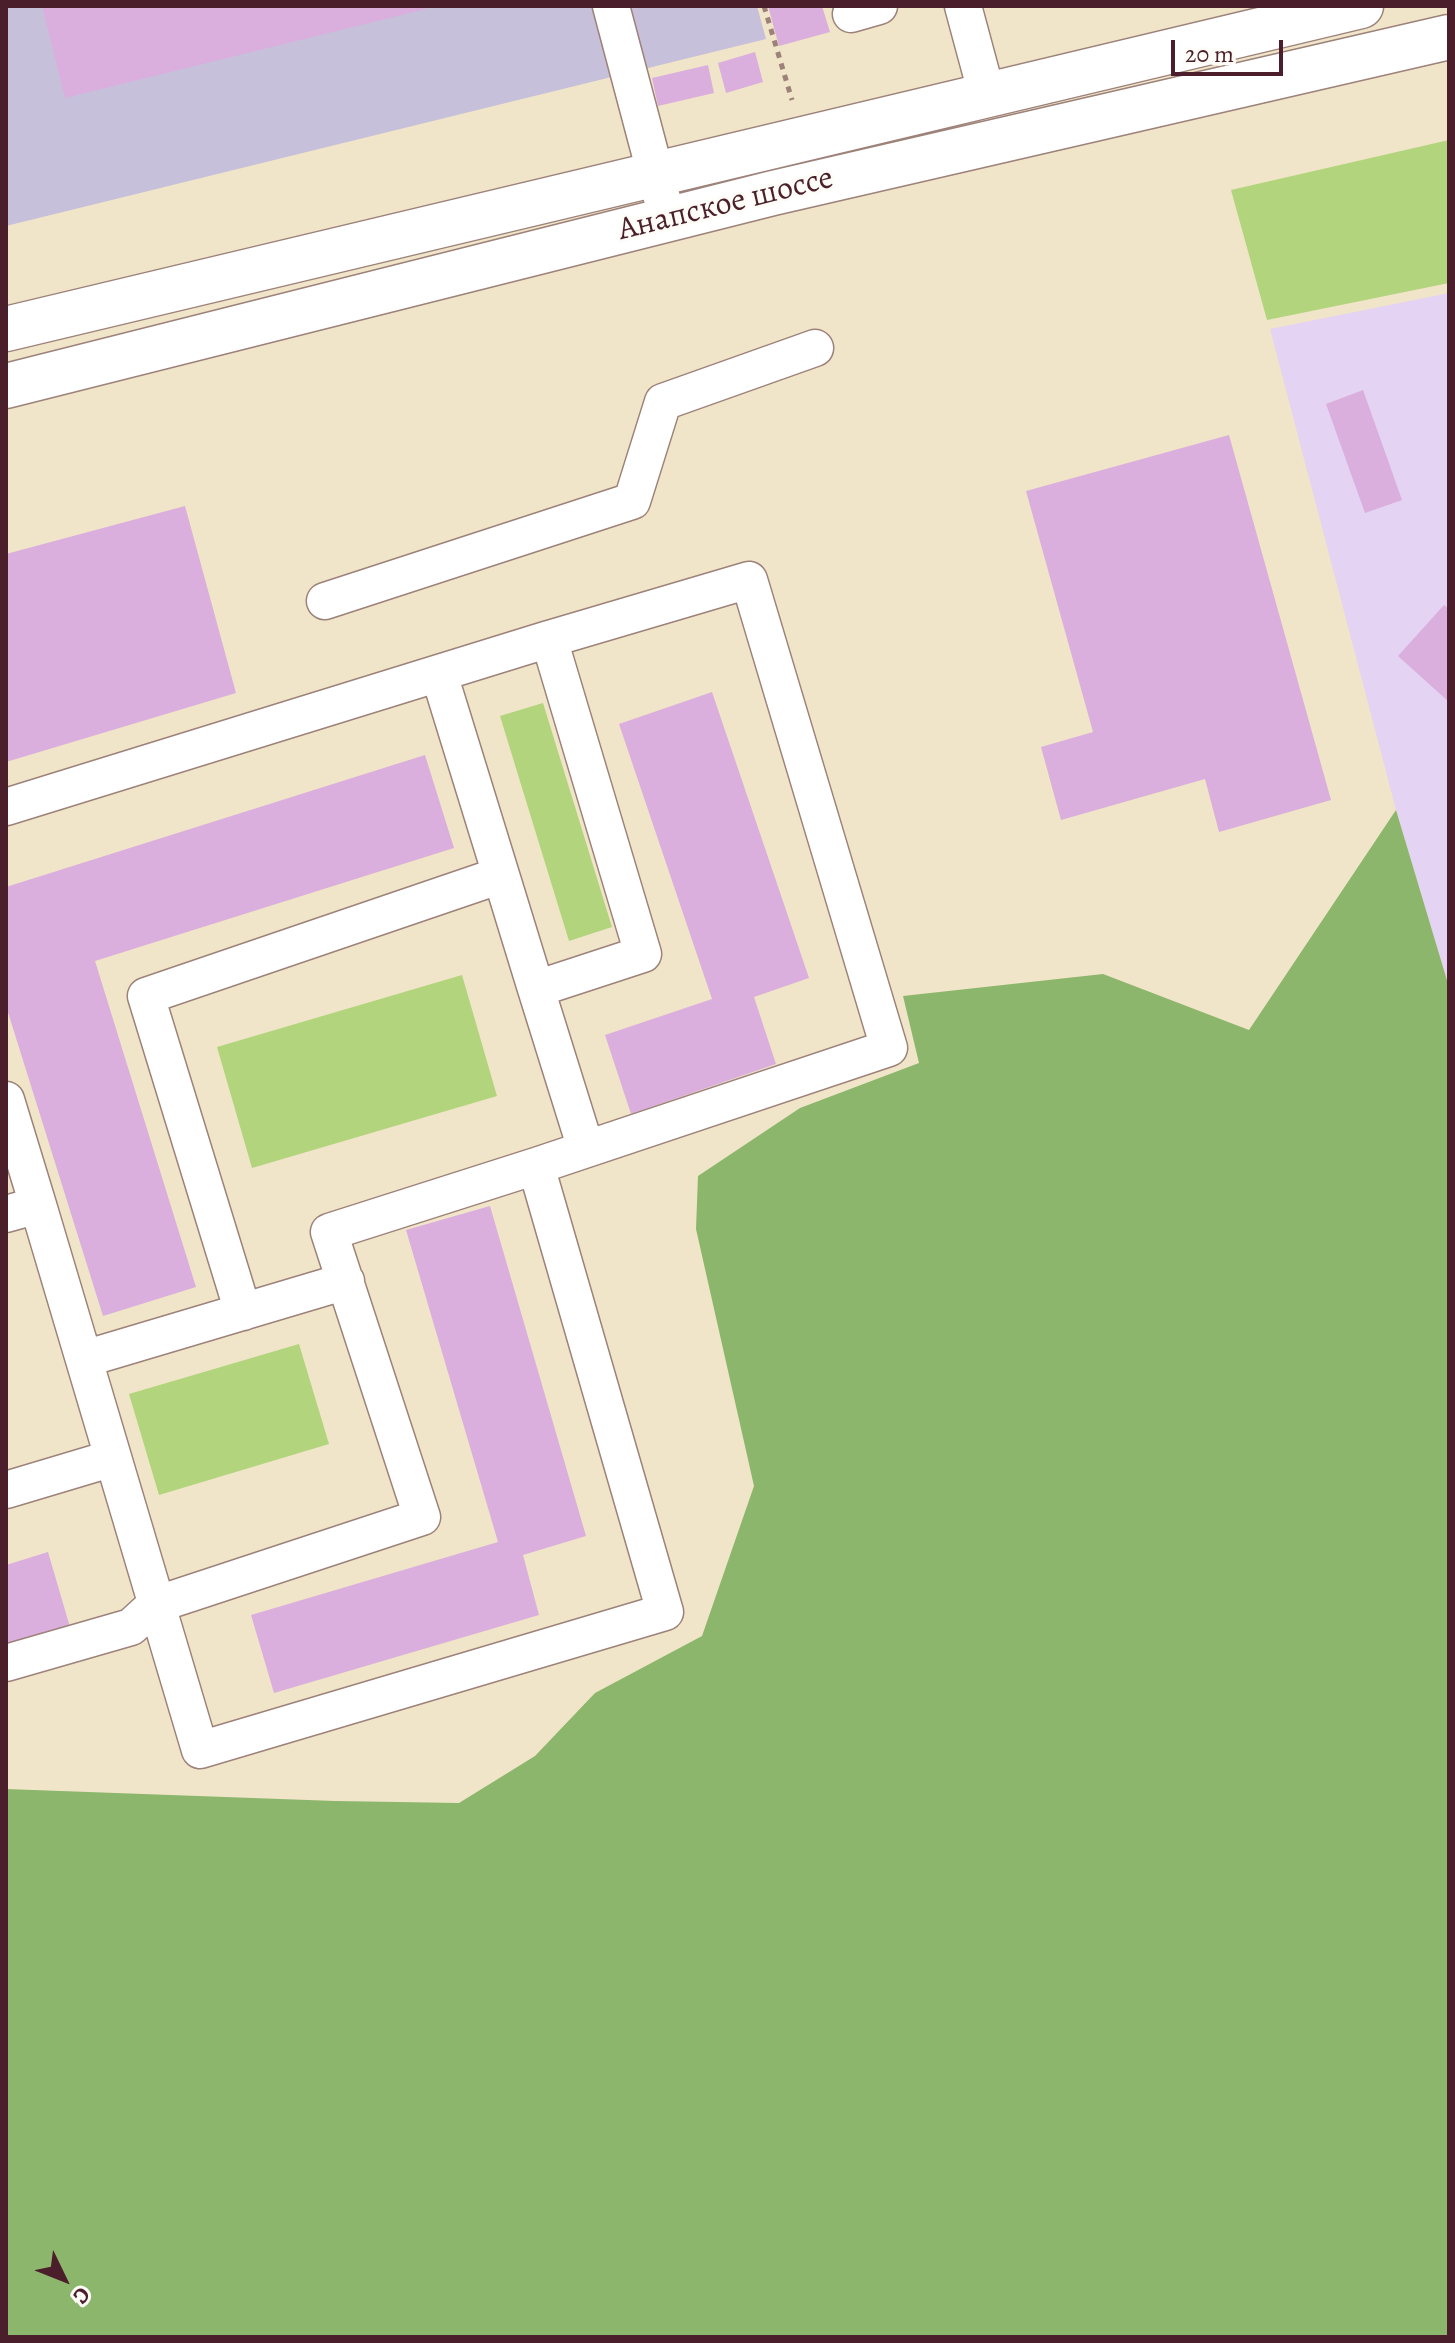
<!DOCTYPE html>
<meta charset="utf-8">
<style>
body{margin:0}
#map{position:relative;width:1455px;height:2343px;overflow:hidden;background:#f0e5c8;font-family:Alegreya,serif}
canvas{display:block}
.frame{position:absolute;inset:0;border:8px solid #4a1f2b;pointer-events:none}
.north{position:absolute;left:24px;top:2239px;width:80px;height:80px;-webkit-text-stroke:6px #fdfcf7;paint-order:stroke;rotate:133deg;font-size:22px;font-weight:700;line-height:32px;text-align:center;color:#4a1f2b}
.north::after{content:'';display:block;margin:auto;width:28px;height:36px;background:#4a1f2b;clip-path:polygon(50% 0,100% 100%,50% 72%,0 100%)}
.scale{position:absolute;left:1171px;top:40px;width:112px;height:36px;box-sizing:border-box;border:4px solid #4a1f2b;border-top:0;padding-left:10px;font-size:24px;line-height:28px;white-space:nowrap;color:#4a1f2b;-webkit-text-stroke:6px #fdfcf7;paint-order:stroke}
</style>
<div id="map">
<canvas width="1455" height="2343"></canvas>
<div class="frame"></div>
<div class="north">С</div>
<div class="scale">20 m</div>
</div>
<script>
const c = document.querySelector('canvas').getContext('2d');
c.lineJoin = 'round';
function fill(path, color) {
  c.fillStyle = color;
  c.fill(path, 'evenodd');
}
function trace(path, color, width, dash) {
  c.strokeStyle = color;
  c.lineWidth = width;
  c.lineCap = dash ? 'butt' : 'round';
  c.setLineDash(dash || []);
  c.stroke(path);
}
function write(font, color, halo, rows, align = 'center') {
  c.font = font + ' Alegreya,serif';
  c.lineWidth = 6;
  c.setLineDash([]);
  c.textBaseline = 'middle';
  c.strokeStyle = halo;
  c.fillStyle = color;
  for (const [text, x, y, turn = 0] of rows) {
    c.save();
    c.translate(x, y);
    c.rotate((+turn || 0) * Math.PI / 180);
    c.textAlign = isNaN(turn) ? turn : align;
    if (halo) c.strokeText(text, 0, 0);
    c.fillText(text, 0, 0);
    c.restore();
  }
}
fill(new Path2D(`
 M1449 293V987L1396 810 1270 329Z`), '#e4d3f2');
fill(new Path2D(`
 M6 6H757L766 39 6 226Z`), '#c6c0da');
fill(new Path2D(`
 M1449 140V283L1267 320 1231 190Z
 M543 703 612 927 569 941 500 716Z
 M462 975 497 1096 252 1168 217 1047Z
 M299 1344 329 1444 159 1495 129 1394Z`), '#b1d47c');
fill(new Path2D(`
 M1396 810 1449 987V2337H6V1789L335 1801 459 1803 535 1756 595 1693 702 1636 754 1486 696 1229 698 1176 800 1108 919 1063 903 996 1103 974 1249 1030Z`), '#8cb66c');
fill(new Path2D(`
 M42 6H425L426 9 65 98Z
 M768 6H822L830 32 779 46Z
 M755 52 763 82 726 93 718 63Z
 M708 65 714 93 658 106 652 78Z
 M1363 390 1402 500 1365 513 1326 404Z
 M1229 435 1331 800 1219 832 1205 779 1061 820 1041 747 1093 732 1026 491Z
 M185 506 236 693 6 762V554Z
 M1444 605 1449 609V702L1398 656Z
 M712 692 809 978 754 997 776 1064 631 1114 605 1035 712 999 619 724Z
 M425 755 454 848 95 961 196 1287 103 1316 6 1006V887Z
 M490 1206 586 1536 523 1555 539 1615 274 1693 251 1615 498 1542 406 1230Z
 M48 1552 70 1627 6 1646V1565Z`), '#daafdd');
const minor = new Path2D(`
 M611 6 663 202
 M963 6 987 95
 M851 14 879 6
 M325 601 632 501 663 402 815 348
 M6 807 549 639 643 954 536 989 586 1149
 M501 875 536 989
 M6 1100 38 1205
 M6 1214 38 1205 200 1750 665 1612 536 1166
 M243 1312 146 996 501 875 439 674
 M84 1359 346 1281
 M6 1490 113 1458
 M6 1663 131 1627 155 1605 422 1517 329 1232 536 1166 889 1048 749 580 549 639`);
const highway = new Path2D(`
 M6 329 1361 6
 M6 386 773 193 1449 37`);
trace(minor, '#9d827a', 39);
trace(highway, '#9d827a', 47);
trace(new Path2D(`
 M764 6 792 100`), '#9d827a', 5, [6, 6]);
trace(minor, '#fff', 36);
trace(highway, '#fff', 44);
write('32px', '#4a1f2b', '#fdfcf7', [
 ["Анапское шоссе",726,205,-14]
]);
</script>
